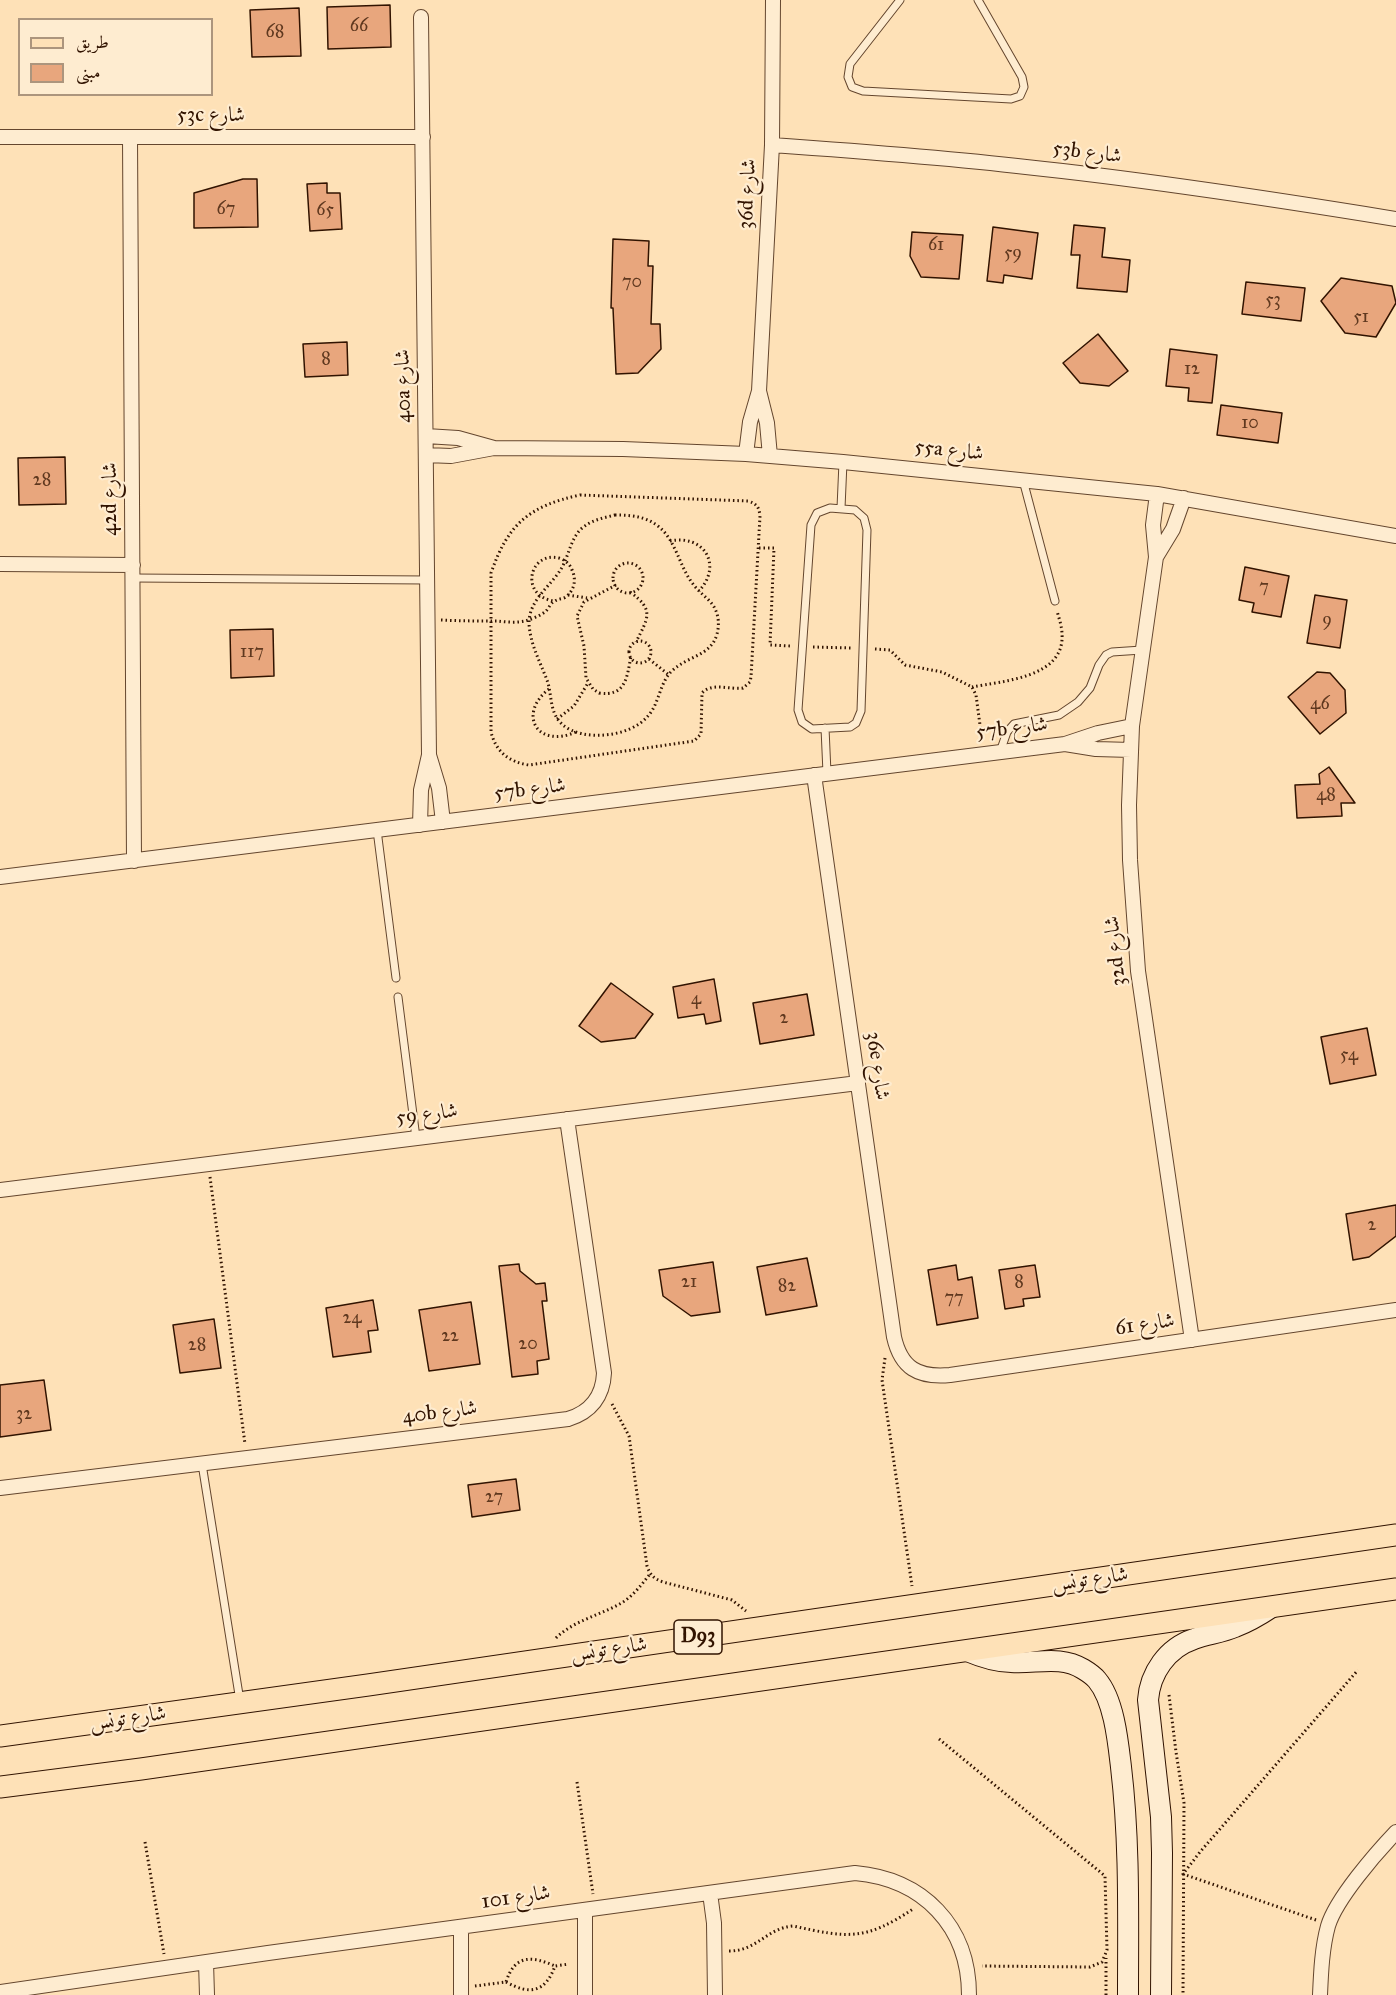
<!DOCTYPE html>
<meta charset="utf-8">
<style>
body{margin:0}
#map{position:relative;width:1396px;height:1995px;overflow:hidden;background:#fee1b7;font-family:"IM FELL Great Primer",Amiri,serif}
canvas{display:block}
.legend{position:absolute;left:18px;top:18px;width:195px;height:78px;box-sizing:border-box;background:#feecd0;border:2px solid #ac957d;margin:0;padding:8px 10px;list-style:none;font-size:18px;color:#311300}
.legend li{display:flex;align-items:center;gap:12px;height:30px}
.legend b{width:30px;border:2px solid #ac957d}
</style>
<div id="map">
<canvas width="1396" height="1995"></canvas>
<ul class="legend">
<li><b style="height:8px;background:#fee1b7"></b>طريق</li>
<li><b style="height:16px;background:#e8a67d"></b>مبنى</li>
</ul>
</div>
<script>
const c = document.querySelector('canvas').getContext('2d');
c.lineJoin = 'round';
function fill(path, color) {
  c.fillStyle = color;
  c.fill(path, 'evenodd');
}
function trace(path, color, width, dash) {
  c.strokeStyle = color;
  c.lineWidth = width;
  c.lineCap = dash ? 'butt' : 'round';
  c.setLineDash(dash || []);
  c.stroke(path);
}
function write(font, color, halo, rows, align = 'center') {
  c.font = font + ' "IM FELL Great Primer",Amiri,serif';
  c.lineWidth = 4.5;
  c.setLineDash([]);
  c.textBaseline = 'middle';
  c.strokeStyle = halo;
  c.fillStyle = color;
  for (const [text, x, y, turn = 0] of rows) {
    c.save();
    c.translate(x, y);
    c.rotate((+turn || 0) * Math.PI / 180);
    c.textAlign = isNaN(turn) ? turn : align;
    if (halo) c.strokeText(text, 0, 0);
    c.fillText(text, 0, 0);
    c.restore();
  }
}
const building = new Path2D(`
 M390 5 391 47 328 49 327 7Z
 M299 8 301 56 252 57 250 10Z
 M243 179H257L258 227 194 228V193Z
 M327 183V193H340L342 229 310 231 307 184Z
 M1074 225 1105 228 1102 257 1130 260 1127 292 1077 288 1080 255H1071Z
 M993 227 1038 233 1032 279 1004 275 1003 283 987 281Z
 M912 232 963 235 959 279 921 277 910 256Z
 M613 239 649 241 648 266H653L651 324H660L661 349 638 373 616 374 613 308H611Z
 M1341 278 1392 286 1396 303 1376 337 1345 333 1321 301Z
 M1246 282 1305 288 1301 321 1242 314Z
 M1098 334 1128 371 1109 386 1080 383 1063 363Z
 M347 342 348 375 305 377 303 344Z
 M1170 349 1217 355 1212 403 1188 401 1189 388 1166 386Z
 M1221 405 1282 413 1278 443 1217 435Z
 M65 457 66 504 19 505 18 458Z
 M1245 567 1289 576 1281 617 1252 612 1254 603 1239 600Z
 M1315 595 1347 600 1340 648 1307 643Z
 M273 629 274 676 231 678 230 630Z
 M1317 672 1330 673 1345 690 1346 713 1320 734 1288 697Z
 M1329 767 1355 803H1341L1342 816 1297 818 1295 785 1320 784 1319 774Z
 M714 979 721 1021 706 1024 704 1014 678 1018 673 987Z
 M611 983 653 1014 635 1038 601 1042 579 1026Z
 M807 994 814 1035 760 1044 753 1003Z
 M1367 1028 1376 1075 1330 1084 1321 1037Z
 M1396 1205V1236L1369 1257 1353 1260 1346 1214Z
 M807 1258 817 1306 766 1315 757 1267Z
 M713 1262 720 1312 691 1316 663 1296 659 1270Z
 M519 1264 520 1271 536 1284 545 1283 547 1301H542L549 1359 537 1361 538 1374 512 1377 499 1266Z
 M956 1265 958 1280 972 1277 978 1318 937 1325 928 1270Z
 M1035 1265 1040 1297 1023 1299 1024 1306 1005 1309 999 1270Z
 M373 1300 378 1330 368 1331 371 1352 333 1357 326 1308Z
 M471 1302 480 1364 429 1371 419 1310Z
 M214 1319 221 1368 180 1373 173 1325Z
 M44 1380 51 1430 0 1437V1385Z
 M516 1479 520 1510 472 1517 468 1485Z`);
fill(building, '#e8a67d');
trace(building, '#311300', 1.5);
const lane = new Path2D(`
 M900 0 850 64 848 77 852 87 863 91 1011 99 1020 96 1024 87 1022 77 978 0
 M1023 480 1055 601
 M830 508 855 510 864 518 867 530 861 711 856 723 850 727 812 729 802 722 798 710 811 525 817 513Z
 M841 508 843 462
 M133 578 427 580
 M825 728 827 773
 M1000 752 1007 732 1014 724 1059 715 1078 702 1090 688 1099 665 1106 655 1112 652 1142 650
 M377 830 396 978
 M398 997 416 1138
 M202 1464 240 1701`);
const street = new Path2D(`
 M0 137H423
 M130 137 134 861
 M772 145C857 151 941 157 1026 167 1150 180 1273 199 1396 219
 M759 391 767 423 770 456
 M426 436 458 438 494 448
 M746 454 750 422 759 391 772 145 773 0
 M426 455 451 456 494 448 623 449 746 454 843 462 1157 494 1396 536
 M1157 494 1153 525 1156 557 1132 726 1129 805 1130 860 1138 971 1192 1340
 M1156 557 1173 529 1184 498
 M0 564 133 565
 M1065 744 1096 749 1131 750
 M429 755 439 788 443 822
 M814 775 894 1337C901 1368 918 1378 950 1375L1396 1310
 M420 825 421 790 429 755 421 17
 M0 877 1065 744 1098 733 1132 726
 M0 1190 858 1083
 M0 1488 568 1419C591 1412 603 1396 604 1373L567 1119
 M710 1893 714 1923 715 1995
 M585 1910V1995
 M461 1927V1995
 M206 1962 207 1995
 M0 1992 268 1953 855 1873C923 1879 969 1926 969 1995
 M1320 1995C1321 1972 1322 1948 1328 1926 1336 1899 1376 1853 1396 1832`);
const secondary = new Path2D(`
 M967 1651C981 1657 996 1662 1011 1662 1036 1664 1060 1655 1083 1669 1088 1672 1093 1675 1097 1680 1114 1700 1118 1741 1121 1767 1130 1843 1128 1918 1128 1995
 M1161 1995 1162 1853 1161 1817 1148 1700C1150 1673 1167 1648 1194 1639 1207 1634 1221 1633 1235 1627 1248 1622 1260 1615 1272 1607`);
const primary = new Path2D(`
 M0 1736 368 1685 1396 1535
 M0 1787 141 1769 1396 1589`);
trace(lane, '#64462e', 9);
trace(street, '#64462e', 16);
trace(secondary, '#311300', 22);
trace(primary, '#311300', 23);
trace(new Path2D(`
 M580 495 748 501C757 504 759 507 760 516L751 677 750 682 743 688C730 690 712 682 702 693L701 734 694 741 529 765C509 762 496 752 491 732V573C508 524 529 506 580 495Z
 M615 515C630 515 645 516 658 526 676 540 679 566 693 584 700 594 712 600 716 611 719 618 719 627 717 634 711 656 688 656 673 670 659 682 660 704 647 717 630 737 583 742 563 725 550 714 552 698 548 683 541 663 530 645 529 623 529 600 550 587 561 569 569 556 570 540 581 529 591 520 603 518 615 515Z
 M670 541C704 534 723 565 699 591
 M759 548H774L770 645 791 646
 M613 578a15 15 0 1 1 30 0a15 15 0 1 1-30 0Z
 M616 585 584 602 577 616 584 646 586 678 593 689 599 693C626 697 627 677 631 656
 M630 592C655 610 648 618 636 642
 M568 595 587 598
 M441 620C460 621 479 621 497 621 506 622 516 623 525 621 532 619 540 616 546 611 549 608 551 602 555 601 558 599 561 599 564 598 574 592 577 580 572 570 570 564 565 560 559 558 529 551 519 596 554 601
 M629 652a11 11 0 1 1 22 0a11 11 0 1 1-22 0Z
 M813 647 851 648
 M875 649 890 650 905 665 942 672 972 687 976 695 982 740
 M649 659 669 675
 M972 687C1002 681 1065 678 1062 634 1062 627 1059 618 1057 611
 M549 689C517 714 537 749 576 732
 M557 719 574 706 588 683
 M210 1177 245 1444
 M885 1358 882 1380 912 1586
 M612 1404 629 1436 647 1566C650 1575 654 1579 663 1582L732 1600 746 1611
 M556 1638C574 1620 602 1615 623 1602 634 1595 642 1584 650 1574
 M1169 1695 1176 1752 1184 1803 1183 1995
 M939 1739 1105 1876 1107 1950 1102 1962 1090 1967 982 1966
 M577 1782 593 1894
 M145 1842 164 1954
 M1316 1920 1183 1874 1200 1852 1358 1670
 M729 1951C757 1951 767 1928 793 1926 848 1938 865 1941 913 1909
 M506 1982C530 1995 545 1993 555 1966L569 1964
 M475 1986 506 1982C515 1954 532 1956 555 1966
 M1106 1995V1958`), '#311300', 3, [1.5, 3]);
trace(lane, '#feecd0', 7);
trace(street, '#feecd0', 14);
trace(secondary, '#feecd0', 20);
trace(primary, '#fee1b7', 21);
write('18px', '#5f381f', null, [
 ["66",359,27],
 ["68",275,33],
 ["67",226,210],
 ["65",325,211],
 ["61",936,246],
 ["59",1013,254],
 ["70",632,283],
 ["53",1273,301],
 ["51",1361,318],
 ["8",326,360],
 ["12",1192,370],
 ["10",1250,424],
 ["28",42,481],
 ["7",1264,588],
 ["9",1327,621],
 ["117",252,653],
 ["46",1320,705],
 ["48",1326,796],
 ["4",696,1000],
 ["2",784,1019],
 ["54",1349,1056],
 ["2",1372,1226],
 ["21",689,1283],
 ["8",1019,1283],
 ["82",787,1287],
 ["77",954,1299],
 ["24",352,1319],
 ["22",450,1337],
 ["20",528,1345],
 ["28",197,1346],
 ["32",24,1415],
 ["27",494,1498]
]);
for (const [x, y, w] of [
 [698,1637,48]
]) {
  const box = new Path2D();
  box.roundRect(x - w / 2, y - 17, w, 34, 4.5);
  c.fillStyle = '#feecd0';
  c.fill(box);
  trace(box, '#311300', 1.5);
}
write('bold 20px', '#311300', null, [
 ["D93",698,1637]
]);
write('21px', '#311300', '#feecd0', [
 ["53c شارع",211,116],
 ["53b شارع",1087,153,7],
 ["36d شارع",748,194,-87],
 ["40a شارع",404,386,-91],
 ["55a شارع",949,451,6],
 ["42d شارع",111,499,-90],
 ["57b شارع",1012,729,-7],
 ["57b شارع",530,790,-7],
 ["32d شارع",1116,951,-96],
 ["36e شارع",877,1066,82],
 ["شارع 59",427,1115,-7],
 ["شارع 61",1145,1325,-8],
 ["40b شارع",440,1413,-7],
 ["شارع تونس",1090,1580,-8],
 ["شارع تونس",609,1650,-8],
 ["شارع تونس",128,1719,-8],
 ["شارع 101",516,1898,-8]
]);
</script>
